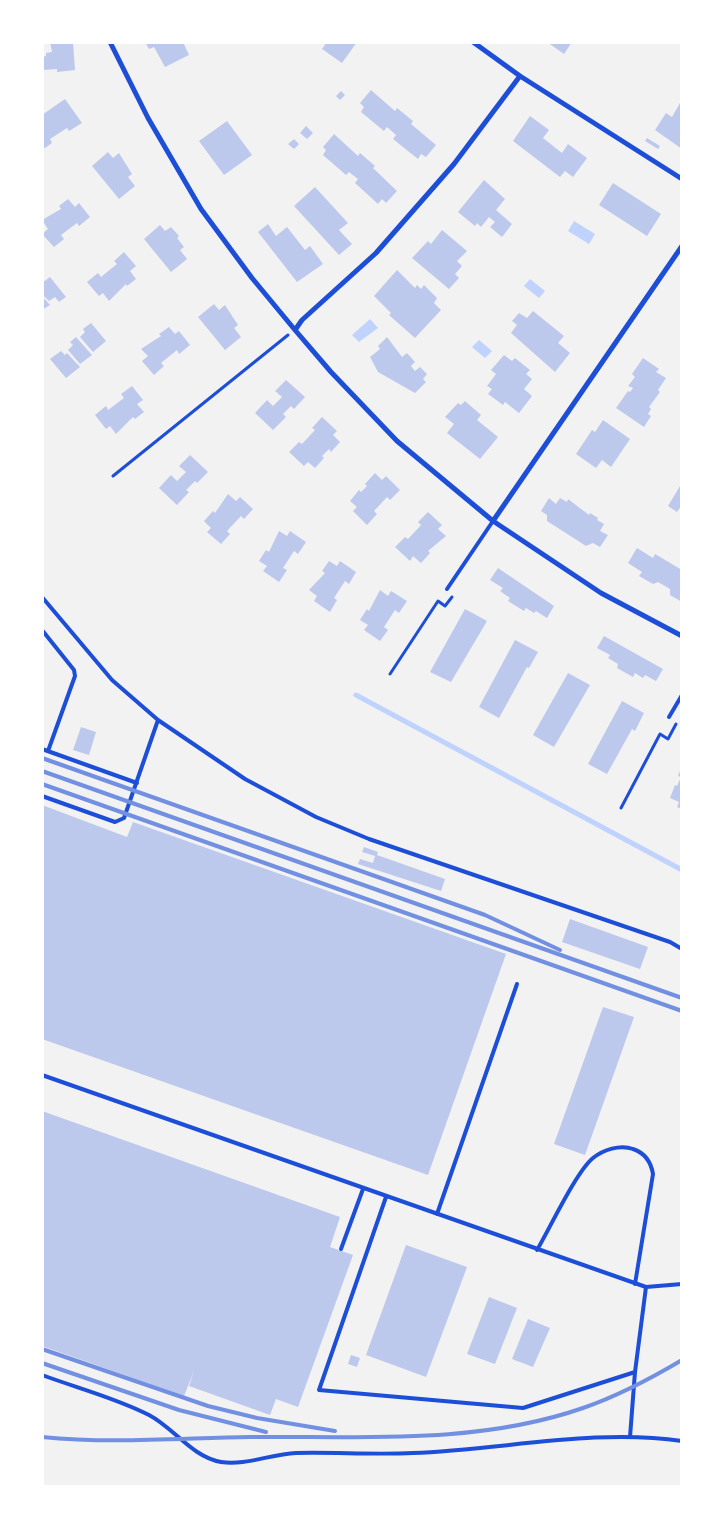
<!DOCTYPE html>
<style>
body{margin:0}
#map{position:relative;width:724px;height:1529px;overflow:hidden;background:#f2f2f2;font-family:"PT Sans Narrow",sans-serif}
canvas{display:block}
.frame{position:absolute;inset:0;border:44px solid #fff;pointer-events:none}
</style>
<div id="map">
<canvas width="724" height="1529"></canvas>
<div class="frame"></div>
</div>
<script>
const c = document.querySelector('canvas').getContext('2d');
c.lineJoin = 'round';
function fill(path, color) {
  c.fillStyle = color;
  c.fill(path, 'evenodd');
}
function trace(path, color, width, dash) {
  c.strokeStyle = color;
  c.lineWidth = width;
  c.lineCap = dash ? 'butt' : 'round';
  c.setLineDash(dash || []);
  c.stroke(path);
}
fill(new Path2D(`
 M574 221 595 234 589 244 568 231Z
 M530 279 545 291 539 298 524 286Z
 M370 319 378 328 359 342 352 335Z
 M479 340 492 351 485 358 472 347Z`), '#bfd3fe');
trace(new Path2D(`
 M356 695 682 870`), '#bfd3fe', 5);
fill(new Path2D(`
 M50 42H73L75 70 57 72V69L42 70V57L46 56V53L52 52Z
 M145 42H183L189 55 165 67 154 47 149 49Z
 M327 42H357L342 63 322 49Z
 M547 42H572L564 54Z
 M371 90 395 111 397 108 413 121 411 124 436 145 426 157 421 154 418 159 393 139 396 135 387 127 384 131 361 112 364 107 360 103Z
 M341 91 345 95 340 100 336 96Z
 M65 99 82 123 69 131 67 128 50 139 52 143 42 150V115Z
 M680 103 682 104V149L655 130 666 113 672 117Z
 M530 116 549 130 543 138 562 153 568 144 587 158 573 177 565 171 560 177 513 141Z
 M227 121 252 155 224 175 199 141Z
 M306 126 313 133 307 139 300 133Z
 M334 134 358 156 360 153 375 166 373 168 397 191 386 203 382 199 378 204 355 183 358 179 349 172 346 175 323 155 326 150 323 147Z
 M647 138 660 146 658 149 645 141Z
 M294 139 299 144 294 149 288 144Z
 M108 152 113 158 119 153 132 174 128 177 135 186 119 199 92 166Z
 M484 180 505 199 496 210 512 224 502 237 490 227 495 222 489 217 481 227 477 223 475 226 458 212Z
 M613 183 661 214 647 236 599 205Z
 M315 187 348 223 339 230 352 244 339 255 294 206Z
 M68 199 75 207 79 203 90 217 79 226 77 223 61 235 64 239 54 247 42 234 48 229 42 220 61 209 59 206Z
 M268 224 276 236 287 227 305 250 310 246 323 264 297 282 258 232Z
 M160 225 165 231 171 227 179 236 177 238 184 247 180 250 187 259 171 272 144 239Z
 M442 230 467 251 457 261 462 266 455 274 459 278 449 289 412 258 428 241 431 244Z
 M124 252 136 266 130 271 136 279 127 286 126 284 109 301 103 293 99 296 87 282 98 273 101 277 117 264 114 261Z
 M397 270 415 288 417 285 421 289 424 285 437 298 434 303 441 310 415 338 389 315 391 313 374 296Z
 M50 277 66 297 59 302 55 297 49 301 42 294V283Z
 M42 296 50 305 42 310Z
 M214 304 219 310 225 305 238 325 234 328 241 337 225 350 198 317Z
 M533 311 564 336 558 343 570 353 555 372 511 333 517 325 512 321 519 313 527 318Z
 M91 323 106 341 93 352 80 337 85 332 83 329Z
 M169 327 175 334 179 331 190 345 179 354 177 350 161 363 164 366 154 375 142 361 148 356 141 349 161 336 159 334Z
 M76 337 92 355 80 364 68 350 73 345 70 342Z
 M387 337 402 357 407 353 415 362 411 366 415 371 420 367 427 374 423 379 426 382 415 393 378 372 370 357 380 349 378 346Z
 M61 351 65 355 67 353 80 367 66 378 50 359Z
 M504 355 512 361 515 358 530 370 526 374 532 379 524 389 532 396 519 413 505 402 503 405 488 394 492 389 487 386 496 374 491 370Z
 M643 358 659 369 656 372 666 378 658 390 660 392 649 407 651 409 648 414 651 416 644 427 616 408 628 391 630 392 633 388 628 386 635 377 632 374Z
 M286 380 305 397 294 409 291 406 283 414 286 417 273 430 255 413 267 400 273 406 282 397 275 391Z
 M132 386 143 400 137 404 144 412 135 419 133 417 116 434 110 426 106 429 95 415 106 406 108 410 124 398 121 394Z
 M465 401 481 415 477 420 498 437 480 459 447 433 454 424 445 417 458 403 461 405Z
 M322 417 337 431 333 435 340 442 331 452 329 449 322 456 324 458 315 468 308 462 304 466 289 452 299 442 302 444 315 430 312 428Z
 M603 420 630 439 611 467 602 460 596 468 576 454 592 430 595 432Z
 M190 455 208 472 197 483 195 481 186 490 189 492 177 505 159 488 171 475 177 481 186 472 179 466Z
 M375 473 382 480 386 476 400 490 390 500 387 497 374 511 377 514 367 525 353 511 357 507 350 501 359 490 361 492 367 486 365 484Z
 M680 486 682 505 677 512 668 506Z
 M228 494 236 501 240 497 253 509 244 519 241 516 227 531 230 534 221 544 207 532 211 528 204 521 213 511 215 513Z
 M549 498 556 504 560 498 567 502 568 499 589 515 590 513 598 518 597 520 604 524 600 531 608 535 600 547 593 543 586 546 547 521V515L541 511Z
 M428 512 442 525 438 529 446 536 428 551 430 553 421 563 413 556 410 561 395 547 405 537 408 539 421 525 418 522Z
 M279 531 287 536 290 531 306 542 298 554 294 551 283 568 287 570 279 582 263 571 267 566 259 561 266 550 269 552Z
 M637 548 653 558 655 554 682 570V602L670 595V589L658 582 653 584 639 576 642 572 628 563Z
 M329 561 337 566 340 561 356 572 349 584 345 581 334 598 337 600 330 612 314 601 317 596 309 590 325 573 322 571Z
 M498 568 554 606 547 618 536 611 534 613 526 608 524 611 508 601 510 598 500 591 503 588 490 580Z
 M380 590 388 596 391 591 407 601 399 613 395 610 384 627 388 630 380 641 364 630 368 625 360 620 367 609 369 611Z
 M465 609 487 621 451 682 430 672Z
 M604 636 663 669 656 681 645 675 643 678 635 673 633 677 617 668 618 664 608 658 610 655 597 648Z
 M515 640 538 652 529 668 527 667 499 718 479 707Z
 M568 673 590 685 554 747 533 735Z
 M622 701 644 713 635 731 632 729 607 774 588 764Z
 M81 727 96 732 89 755 73 750Z
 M681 768H682V809L677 807 679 802 670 798 675 785 677 786 681 777 678 776Z
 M42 805 127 837 133 822 506 954 428 1175 42 1039Z
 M364 847 378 852 377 855 445 879 441 891 358 864 360 859 373 863 375 856 362 852Z
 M570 919 648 947 640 969 562 942Z
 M603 1007 634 1017 585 1155 554 1144Z
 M42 1111 340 1217 330 1247 353 1255 298 1407 276 1399 270 1415 189 1386 194 1371 184 1396 42 1346Z
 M406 1245 467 1267 426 1377 366 1355Z
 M489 1297 517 1308 495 1364 467 1354Z
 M528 1319 550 1328 533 1367 512 1359Z
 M351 1355 360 1358 357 1367 348 1364Z`), '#bdc9ec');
trace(new Path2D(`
 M113 476 288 335
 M390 674 438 601 445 606 452 597
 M621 808 660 734 668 739 676 724`), '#1d4ed8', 3);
trace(new Path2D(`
 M447 589 493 521
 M42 597 112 680 158 720 245 779 316 817 369 839 670 942 682 949
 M42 630 74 670 75 676 48 751
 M669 717 682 695
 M42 749 137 783
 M42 796 115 822 124 818 158 720
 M42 1075 646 1287 682 1284
 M386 1197 319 1390 523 1408 635 1372
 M437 1214 517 984
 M341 1249 363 1189
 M537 1250C550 1228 576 1172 593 1158 603 1150 620 1144 633 1149 645 1153 651 1162 653 1174L635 1284
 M42 1375C77 1388 116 1398 149 1415 174 1428 192 1457 221 1462 245 1466 271 1454 296 1453 335 1452 374 1455 413 1453 502 1450 593 1428 682 1441
 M630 1437 635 1372 646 1287`), '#1d4ed8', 4);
trace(new Path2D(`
 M110 42 148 118 201 209 252 278 295 330 331 372 397 441 493 521 601 593 682 636
 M473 42 520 76 682 179
 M295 330 302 320 376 253 454 164 520 76
 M493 521 682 246`), '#1d4ed8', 5);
trace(new Path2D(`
 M42 758 485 915 560 950
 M42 771 682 998
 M42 784 682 1011
 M42 1349 208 1406 257 1418 335 1431
 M42 1363 179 1410 266 1432
 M42 1437C111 1444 182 1438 250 1437 361 1436 477 1445 583 1408 618 1396 650 1379 682 1360`), '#7290e2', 4);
</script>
